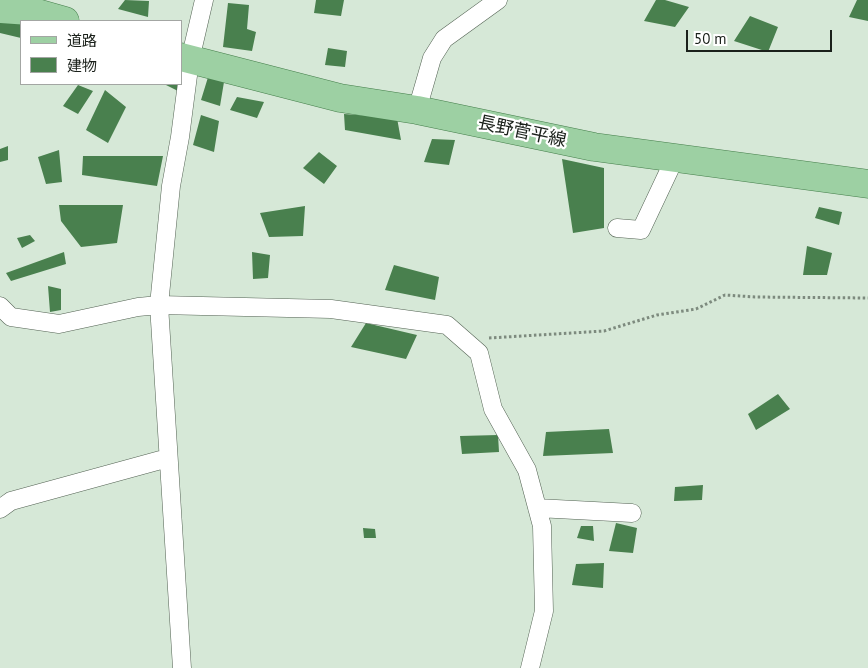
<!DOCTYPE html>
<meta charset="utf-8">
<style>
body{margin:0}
#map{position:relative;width:868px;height:668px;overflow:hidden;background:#d6e8d7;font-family:"PT Sans","Noto Sans JP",sans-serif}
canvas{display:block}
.legend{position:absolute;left:20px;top:20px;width:162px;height:65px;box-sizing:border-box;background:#fff;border:1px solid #a3a6a3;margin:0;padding:6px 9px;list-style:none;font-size:15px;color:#1a201a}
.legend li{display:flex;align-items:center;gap:10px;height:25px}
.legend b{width:25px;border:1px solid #a3a6a3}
.scale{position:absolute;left:686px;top:30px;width:146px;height:22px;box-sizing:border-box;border:2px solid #1a201a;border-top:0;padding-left:6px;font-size:15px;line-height:18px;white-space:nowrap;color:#1a201a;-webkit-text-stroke:4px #fff;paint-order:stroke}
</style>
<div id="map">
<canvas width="868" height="668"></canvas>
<ul class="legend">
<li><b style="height:6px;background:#9dd0a3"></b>道路</li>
<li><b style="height:14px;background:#49804e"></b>建物</li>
</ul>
<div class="scale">50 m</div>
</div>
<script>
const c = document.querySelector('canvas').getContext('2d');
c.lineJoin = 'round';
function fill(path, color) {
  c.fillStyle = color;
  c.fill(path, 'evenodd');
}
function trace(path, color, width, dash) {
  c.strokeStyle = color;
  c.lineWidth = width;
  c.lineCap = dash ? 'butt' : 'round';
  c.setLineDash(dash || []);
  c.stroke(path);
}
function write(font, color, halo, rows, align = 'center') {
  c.font = font + ' "PT Sans","Noto Sans JP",sans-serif';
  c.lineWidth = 4.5;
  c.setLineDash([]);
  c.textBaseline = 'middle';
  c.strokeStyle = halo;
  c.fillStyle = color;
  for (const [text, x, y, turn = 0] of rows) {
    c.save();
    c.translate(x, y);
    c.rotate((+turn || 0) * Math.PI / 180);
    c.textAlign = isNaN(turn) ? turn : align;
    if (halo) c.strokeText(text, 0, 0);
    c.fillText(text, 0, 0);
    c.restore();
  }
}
fill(new Path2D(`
 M125 0 149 1 148 17 118 9Z
 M316 0H344L341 16 314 13Z
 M656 0H665L689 7 675 27 644 21Z
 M857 0H868V21L849 17Z
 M228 3 249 5 247 29 256 32 252 51 223 47Z
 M750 16 778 27 768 52 734 41Z
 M0 19 21 23V38L0 33Z
 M328 48 347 51 345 67 325 65Z
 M209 74 225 76 220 106 201 100Z
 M164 84H179L178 91Z
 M78 85 93 91 78 114 63 106Z
 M105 90 126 107 108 143 86 130Z
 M237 97 264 102 257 118 230 110Z
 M344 114 397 118 401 140 345 130Z
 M201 115 219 121 214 152 193 145Z
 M432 139 455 140 449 165 424 162Z
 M8 146V160L0 162V149Z
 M59 150 62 182 46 184 38 157Z
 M319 152 337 166 324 184 303 168Z
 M83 156H163L157 186 82 175Z
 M562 159 604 168V228L573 233Z
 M59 205H123L117 243 81 247 61 221Z
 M305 206 303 236 269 237 260 213Z
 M819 207 842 212 839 225 815 218Z
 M30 235 35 241 22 248 17 238Z
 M807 246 832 253 827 275H803Z
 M64 252 66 264 11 281 6 273Z
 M252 252 270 255 268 278 253 279Z
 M394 265 439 277 435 300 385 290Z
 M48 286 61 289V310L50 312Z
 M366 323 417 335 406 359 351 347Z
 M778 394 790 409 756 430 748 414Z
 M609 429 613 453 543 456 546 432Z
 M498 435 499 452 462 454 460 436Z
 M703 485 702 500 674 501 675 487Z
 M616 523 637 528 633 553 609 551Z
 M581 526H593L594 541 577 538Z
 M363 528 375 529 376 538H364Z
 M604 563 603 588 572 585 576 564Z`), '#49804e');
const street = new Path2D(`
 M417 110 432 58 444 39 498 0
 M617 228 641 230 675 158
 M0 306 11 317 59 324 138 307 159 305 331 309 447 325 479 353 493 409 527 470 542 526 544 611 530 668
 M537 508 632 513
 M0 509 11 501 168 458
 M182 668 159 305 171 186 180 137 190 60 204 0`);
const primary = new Path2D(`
 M0 9 30 11 65 21
 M181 57 340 98 417 110 594 147 868 184`);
trace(street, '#536253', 19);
trace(primary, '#457e4b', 29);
trace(new Path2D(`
 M489 338 604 331 657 315 696 309 725 295 755 297 868 298`), '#7d8a7e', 3, [2.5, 2.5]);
trace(street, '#fff', 18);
trace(primary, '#9dd0a3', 28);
write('18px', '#1a201a', '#fff', [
 ["長野菅平線",522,132,12]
]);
</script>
